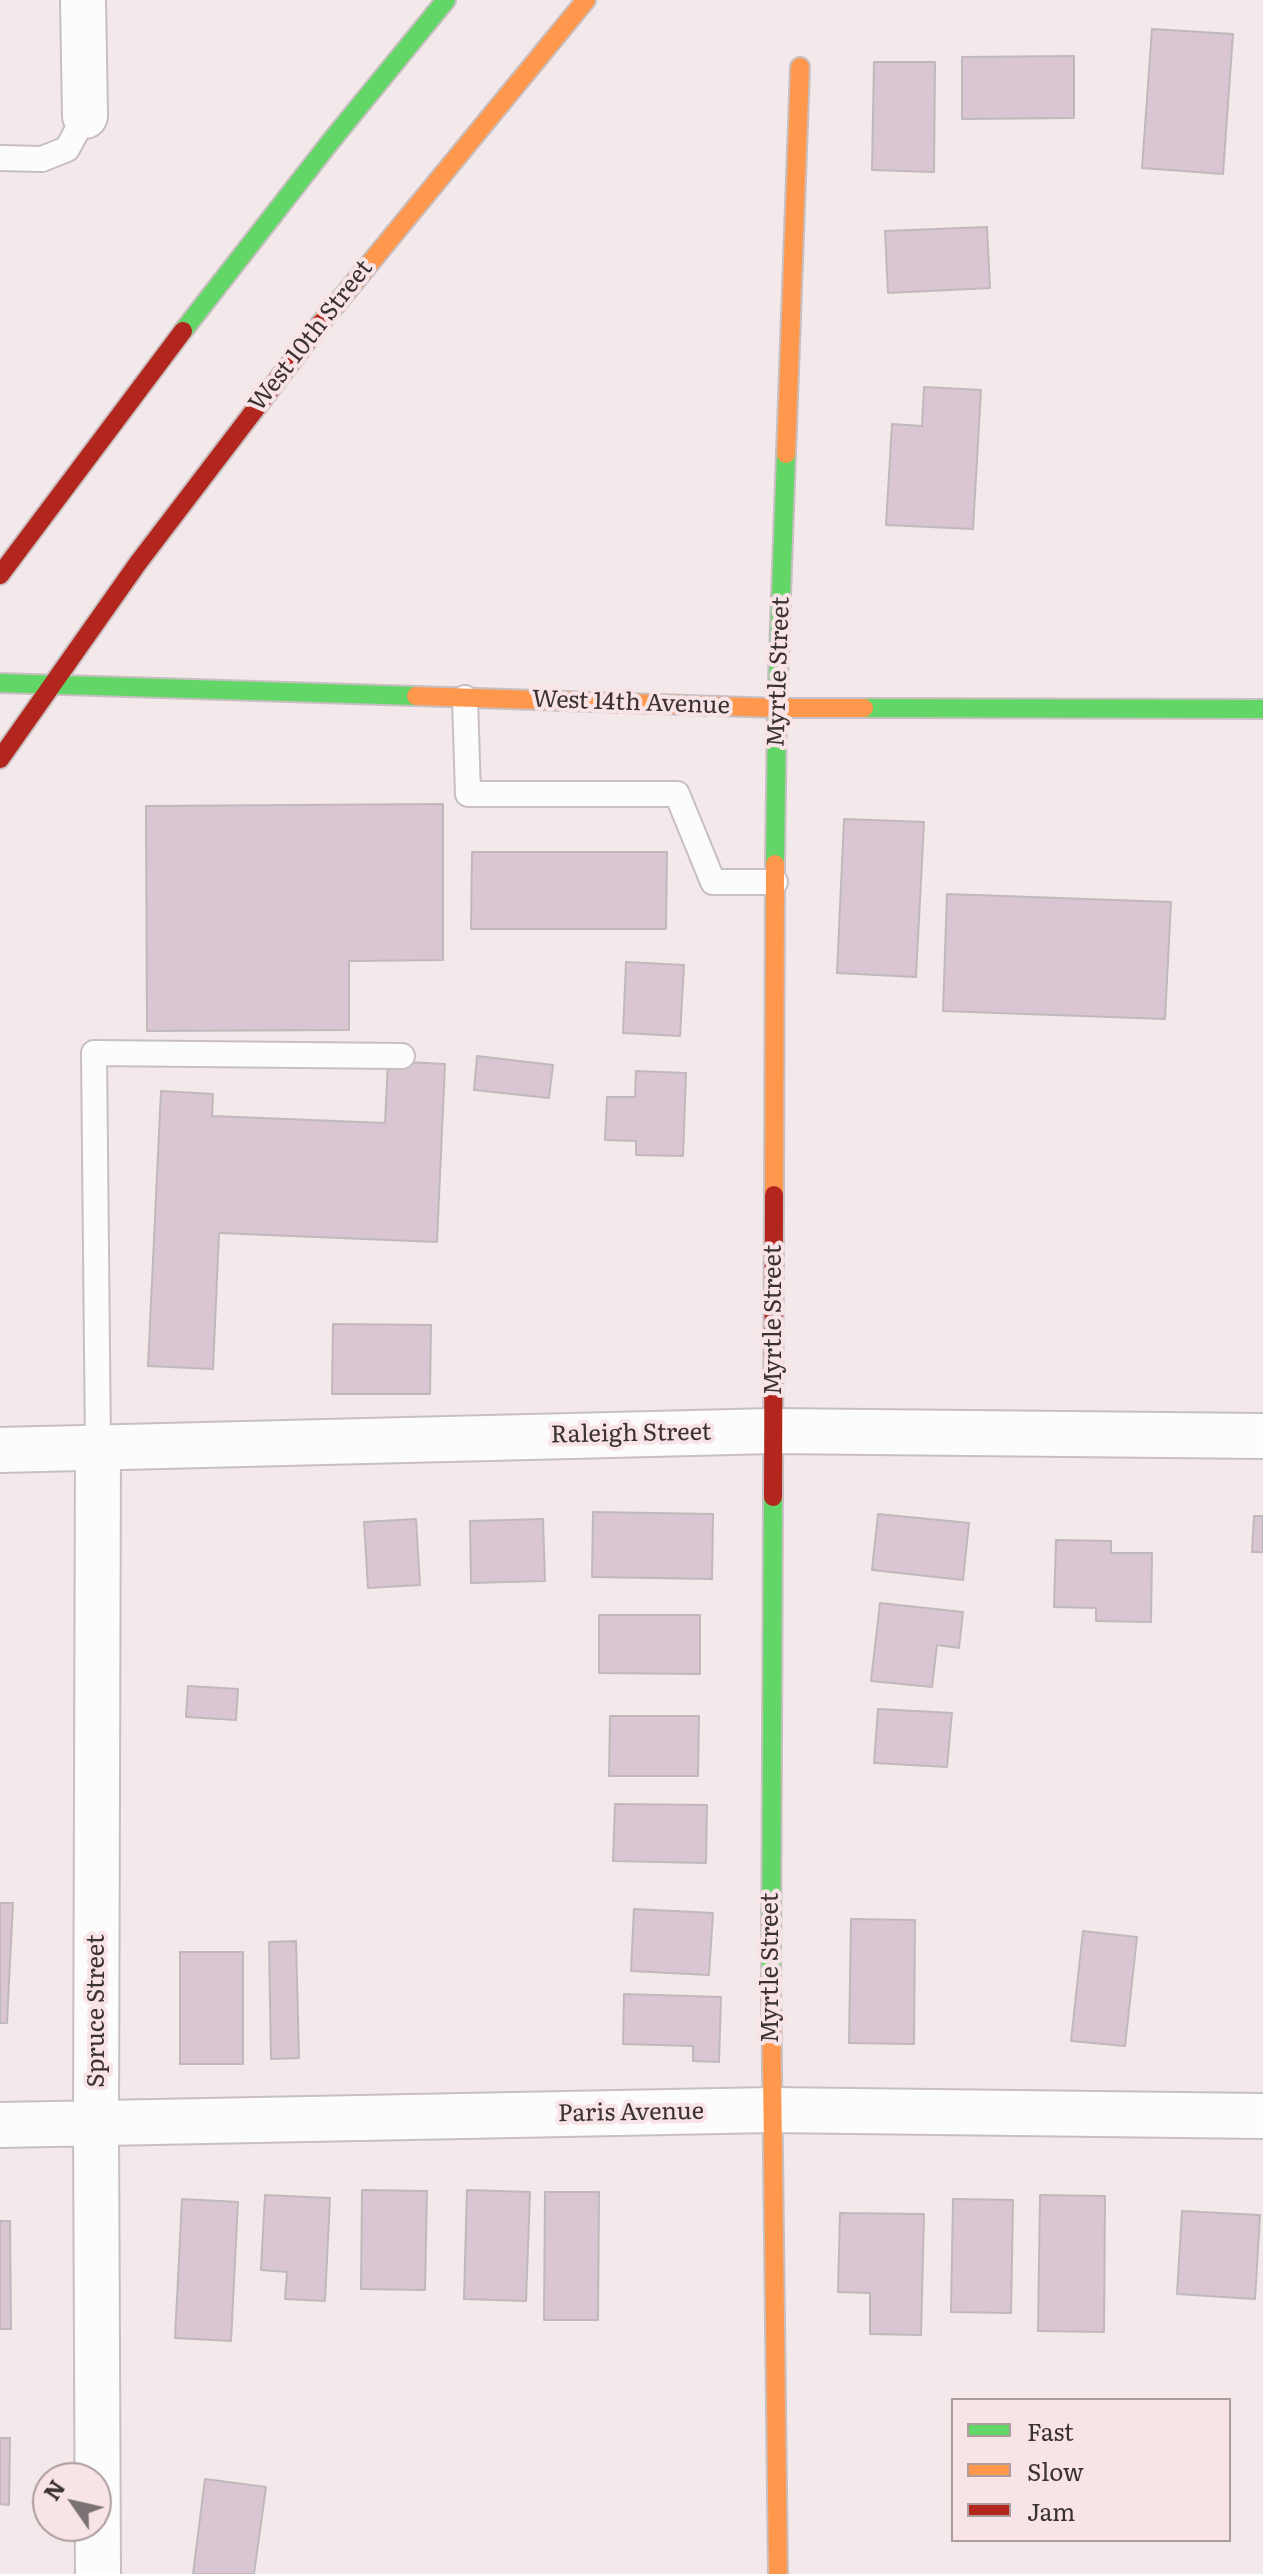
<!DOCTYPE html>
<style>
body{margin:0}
#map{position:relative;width:1263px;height:2574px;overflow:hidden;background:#f3e8ea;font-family:Literata,serif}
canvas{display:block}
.legend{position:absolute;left:951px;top:2398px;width:280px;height:144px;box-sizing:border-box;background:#f8e3e6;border:2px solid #ac9c9e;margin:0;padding:10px 14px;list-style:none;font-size:24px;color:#3a3233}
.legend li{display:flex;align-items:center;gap:16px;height:40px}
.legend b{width:40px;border:2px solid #ac9c9e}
.north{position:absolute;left:32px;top:2462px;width:80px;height:80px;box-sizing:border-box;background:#f8e3e6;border:2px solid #ac9c9e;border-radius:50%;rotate:304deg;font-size:22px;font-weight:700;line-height:32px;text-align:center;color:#3a3233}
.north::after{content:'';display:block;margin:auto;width:28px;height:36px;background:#7b7273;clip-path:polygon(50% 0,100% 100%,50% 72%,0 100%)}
</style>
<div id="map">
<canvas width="1263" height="2574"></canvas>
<ul class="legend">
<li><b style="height:10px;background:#63d668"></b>Fast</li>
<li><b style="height:10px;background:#ff974d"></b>Slow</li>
<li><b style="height:10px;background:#b3261e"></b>Jam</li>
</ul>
<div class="north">N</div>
</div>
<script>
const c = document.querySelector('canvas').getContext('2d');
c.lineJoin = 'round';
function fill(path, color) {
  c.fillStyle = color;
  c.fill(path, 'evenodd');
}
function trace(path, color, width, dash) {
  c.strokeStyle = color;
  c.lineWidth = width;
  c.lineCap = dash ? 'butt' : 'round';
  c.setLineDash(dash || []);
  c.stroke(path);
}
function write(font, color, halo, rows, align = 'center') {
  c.font = font + ' Literata,serif';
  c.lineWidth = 8;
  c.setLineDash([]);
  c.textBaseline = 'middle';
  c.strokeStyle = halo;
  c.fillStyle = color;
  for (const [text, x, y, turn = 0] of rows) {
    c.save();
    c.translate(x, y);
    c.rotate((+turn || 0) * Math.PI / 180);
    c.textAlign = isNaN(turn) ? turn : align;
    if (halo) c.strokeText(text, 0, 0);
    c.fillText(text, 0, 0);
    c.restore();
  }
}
const building = new Path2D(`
 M1152 29 1233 34 1223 174 1142 168Z
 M1074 56V118L962 119V57Z
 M874 62H935L934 172 872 170Z
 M987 227 990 288 888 293 885 231Z
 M924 387 981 390 973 529 886 525 892 424 922 426Z
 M443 804V960L349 961V1030L147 1031 146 806Z
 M844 819 924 822 916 977 837 973Z
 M472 852H667L666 929H471Z
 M947 894 1171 902 1165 1019 943 1011Z
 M626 962 684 965 680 1036 623 1033Z
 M477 1056 553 1065 549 1098 474 1090Z
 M388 1061 445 1064 437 1242 219 1233 213 1369 148 1366 161 1091 213 1094 212 1116 385 1123Z
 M636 1071 686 1073 683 1156 636 1155V1141L605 1140 607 1097H635Z
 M333 1324 431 1325 430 1394H332Z
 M593 1512 713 1514 712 1579 592 1577Z
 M878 1514 969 1523 963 1580 872 1570Z
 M1254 1516H1263V1552H1252Z
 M416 1519 420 1585 368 1588 364 1522Z
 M543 1519 545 1581 471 1583 470 1521Z
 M1056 1540 1111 1541V1553H1152L1151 1622 1096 1621V1608L1054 1607Z
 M880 1603 963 1612 959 1648 937 1645 932 1687 871 1681Z
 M599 1615H700V1674L599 1673Z
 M188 1686 238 1689 236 1720 186 1717Z
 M878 1709 952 1713 947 1767 874 1763Z
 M610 1716H699L698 1776H609Z
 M615 1804 707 1805 706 1863 613 1861Z
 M0 1903H13L7 2023H0Z
 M634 1909 713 1913 709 1975 631 1971Z
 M851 1919 915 1920 914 2044 849 2043Z
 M1083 1931 1137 1937 1125 2046 1071 2041Z
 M296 1941 299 2058 271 2059 269 1942Z
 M180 1952H243V2064H180Z
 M624 1994 721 1997 719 2062 693 2061V2046L623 2044Z
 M362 2190 427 2191 425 2290 361 2289Z
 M467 2190 530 2192 526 2301 464 2299Z
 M545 2192H599L598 2320H544Z
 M265 2195 330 2198 325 2301 285 2299 287 2272 261 2270Z
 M1040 2195 1105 2196 1104 2332 1038 2331Z
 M182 2199 238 2202 231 2341 175 2338Z
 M953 2199 1013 2200 1011 2313 951 2312Z
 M1182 2211 1260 2215 1255 2299 1177 2294Z
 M840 2213 924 2214 921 2335 870 2334V2293L838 2292Z
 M0 2221H10L11 2329H0Z
 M0 2438H10L9 2505 0 2504Z
 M205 2479 266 2487 254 2574H193Z`);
fill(building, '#d9c6d2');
trace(building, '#c0b9bb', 2);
const lane = new Path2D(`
 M0 158 42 159 67 149 85 116
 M465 698 468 794H677L713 882H775
 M98 1447 94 1053 402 1056`);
const street = new Path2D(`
 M83 0 85 116
 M98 1447 96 2124 98 2574
 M0 1450 773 1431 1263 1436
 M0 2125 771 2110 1263 2116`);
const fast = new Path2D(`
 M183 331 331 141 446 0
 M0 683 416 696
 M864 708 1263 709
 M775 864 777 708 786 454
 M771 1986 773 1497`);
const slow = new Path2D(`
 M321 323 586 0
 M786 454 800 67
 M416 696 777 708H864
 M774 1195 775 864
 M771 1986 778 2574`);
const jam = new Path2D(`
 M0 575 183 331
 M0 759 138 563 321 323
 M773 1497 774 1195`);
trace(lane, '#c8bfc0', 28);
trace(street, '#c8bfc0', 48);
trace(fast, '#c8bfc0', 22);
trace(slow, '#c8bfc0', 22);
trace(jam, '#c8bfc0', 22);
trace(lane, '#fdfcfc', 24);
trace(street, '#fdfcfc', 44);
trace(fast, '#63d668', 18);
trace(slow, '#ff974d', 18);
trace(jam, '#b3261e', 18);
write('24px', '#3a3233', '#f8e3e6', [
 ["West 10th Street",311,336,-52],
 ["Myrtle Street",779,672,-88],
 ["West 14th Avenue",631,703,2],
 ["Myrtle Street",774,1320,-90],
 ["Raleigh Street",631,1434,-1],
 ["Myrtle Street",771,1968,-90],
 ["Spruce Street",97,2011,-90],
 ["Paris Avenue",631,2113,-1]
]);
</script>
